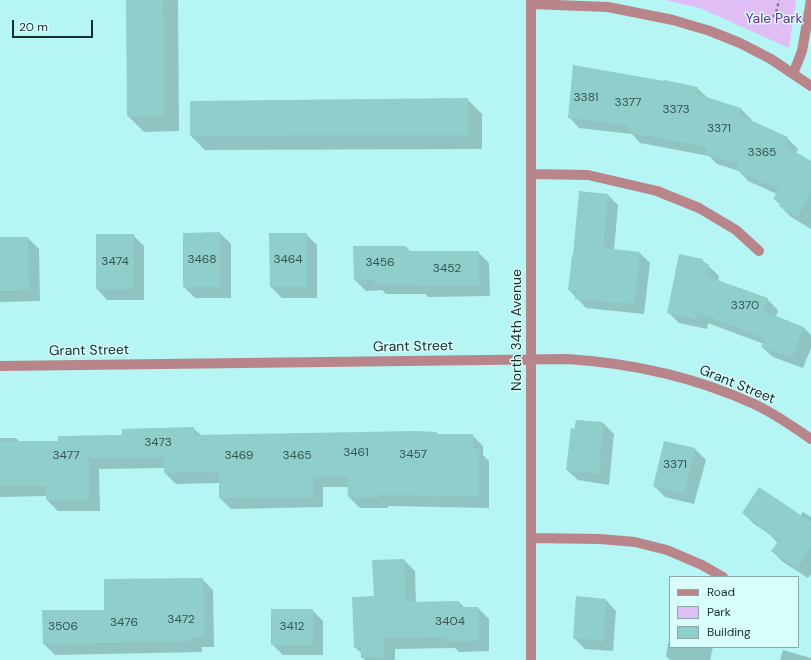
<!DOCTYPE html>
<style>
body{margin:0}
#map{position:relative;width:811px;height:660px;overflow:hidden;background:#b5f5f3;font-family:"DM Sans",sans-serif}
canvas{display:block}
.legend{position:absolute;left:669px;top:576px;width:130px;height:72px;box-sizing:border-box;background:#d8fdfb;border:1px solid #8aaaa9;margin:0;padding:5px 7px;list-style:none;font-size:12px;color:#142e2d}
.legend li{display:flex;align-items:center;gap:8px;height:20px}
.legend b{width:20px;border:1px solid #8aaaa9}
.scale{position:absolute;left:12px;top:20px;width:81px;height:18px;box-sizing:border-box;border:2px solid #142e2d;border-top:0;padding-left:5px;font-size:12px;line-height:14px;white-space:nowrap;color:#142e2d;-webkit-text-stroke:3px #d8fdfb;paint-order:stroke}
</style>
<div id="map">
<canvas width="811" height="660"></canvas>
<ul class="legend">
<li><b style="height:5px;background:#b8858a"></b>Road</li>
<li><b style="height:11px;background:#e0bdf4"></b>Park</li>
<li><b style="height:11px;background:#8fcecb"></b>Building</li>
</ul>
<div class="scale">20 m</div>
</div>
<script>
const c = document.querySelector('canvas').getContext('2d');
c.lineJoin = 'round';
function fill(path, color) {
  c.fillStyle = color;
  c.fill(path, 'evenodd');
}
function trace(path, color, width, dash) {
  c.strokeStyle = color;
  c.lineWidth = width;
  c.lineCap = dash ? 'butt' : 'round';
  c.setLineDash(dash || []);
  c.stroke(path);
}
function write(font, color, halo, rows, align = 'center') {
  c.font = font + ' "DM Sans",sans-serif';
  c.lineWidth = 3;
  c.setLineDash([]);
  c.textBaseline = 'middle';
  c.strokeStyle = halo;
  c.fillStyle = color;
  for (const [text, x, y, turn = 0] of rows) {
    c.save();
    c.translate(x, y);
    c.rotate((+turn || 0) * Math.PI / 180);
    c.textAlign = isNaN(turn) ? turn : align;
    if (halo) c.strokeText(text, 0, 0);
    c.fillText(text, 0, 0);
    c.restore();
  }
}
fill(new Path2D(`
 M665 0H796L789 48 700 8Z`), '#e0bdf4');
fill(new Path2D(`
 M127 0H178L179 131 144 132 128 116Z
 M697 88 708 98 741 109 752 120 751 122 787 138 798 149 796 153 811 162V229L791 217 780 206 781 205 774 199 777 194 748 181 739 171 717 164 709 156 640 143 632 134 579 128 569 117Z
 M467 99 482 114V149L205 150 191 136V102Z
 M608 195 618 205 614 250 640 253 650 263 644 314 586 308 569 290 574 256Z
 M220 233 231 244V298H195L184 287Z
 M306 234 317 245V298H282L271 287Z
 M133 235 144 246V300H107L97 289Z
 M0 238H28L39 249 40 301 0 302Z
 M406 247 411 252H478L489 263 490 296 428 297 425 294H386L382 290 366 291 355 280Z
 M702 260 719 276 718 282 767 299 778 310 776 317 804 328 811 335V348L803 368 773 357 762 347 764 344 708 323 707 329 679 323 668 312Z
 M576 421 603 423 614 434 609 485 578 480 567 470Z
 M193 428 202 436 437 433 439 435H472L483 446V455L489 461V508L388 506V508H360L349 497V487H323V507L231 509 220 498V483L176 484 165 473V468L99 469 100 511H58L47 500V496L0 497V438H16L20 442H59Z
 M665 442 695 449 706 460 694 504 665 497 654 486Z
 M803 512 811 517V574L808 578 783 562 772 551 778 543 768 533 754 524 743 513 800 516Z
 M404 560 415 571 416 603 459 602 465 608H478L489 619V651L459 652 455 648 395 649V659L394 660H365L362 657V654L355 647 375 597Z
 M202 579 213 590 214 647H202V652L55 655 44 644 43 611 105 610Z
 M606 600 616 611 613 651 585 649 574 638Z
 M312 610 323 621V655H283L272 644Z
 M670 634V647H713L710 660H670L666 656Z
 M783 650 811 658V660H780Z`), '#0003');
fill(new Path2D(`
 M126 0H163L164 116H127Z
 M573 65 664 81V80L698 87 696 94 741 108 739 115 788 137 784 145 811 161V193L797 217 779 206 781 203 773 199 779 189 736 170 739 164 705 154 707 147 628 132 629 125 568 118Z
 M468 98V135L190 136V101Z
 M579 191 608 194 603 248 640 252 634 304 575 299 576 291 568 290 572 255H573Z
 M220 232V287H183V233Z
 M269 233H307V287H270Z
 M96 234H134V289H96Z
 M0 237H28L29 290 0 291Z
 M353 246H406V251H479V286H416V283L374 284V280H354Z
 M679 254 703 259 702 263 709 264 706 276 768 298 763 311 804 327 792 358 761 347 765 338 697 313 696 319 667 313Z
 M576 420 603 422 599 474 566 470 571 428 575 429Z
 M194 427V435L415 431 437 432V434H473V449H479V497L378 495V497H348L347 476 313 477V497L219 498V472L164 473V457L89 458V501L46 500V486H0V441H58V436L122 435V429Z
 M664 441 695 448 684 494 653 486Z
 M759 487 811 522V546L797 568 771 551 779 540 764 531 765 529 742 513Z
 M404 559 406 602 459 601V607H478L479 641H447V637L384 638V657L361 658V647L354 648 352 597 374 596 372 560Z
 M203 578 204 637H191V641L43 644 42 610H104V579Z
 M576 596 606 599 603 641 573 638Z
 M271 609H313V645H271Z`), '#8fcecb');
trace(new Path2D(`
 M773 17 776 13 779 0`), '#638f8e', 2.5, [3, 3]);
trace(new Path2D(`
 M531 4 608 7 673 20 710 31 740 43 771 59 811 86
 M793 74 802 51 811 0
 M531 174 588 175 657 191 699 208 736 230 759 251
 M0 366 567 359C631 363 695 377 754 404 774 413 792 426 811 439
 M531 538 600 539 635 542 667 550 702 565 723 577
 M531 660V0`), '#b8858a', 10);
write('12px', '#335654', null, [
 ["3381",586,98],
 ["3377",628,103],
 ["3373",676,110],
 ["3371",719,129],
 ["3365",762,153],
 ["3468",202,260],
 ["3464",288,260],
 ["3474",115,262],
 ["3456",380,263],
 ["3452",447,269],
 ["3370",745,306],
 ["3473",158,443],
 ["3461",356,453],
 ["3457",413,455],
 ["3477",66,456],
 ["3469",239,456],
 ["3465",297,456],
 ["3371",675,465],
 ["3472",181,620],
 ["3404",450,622],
 ["3476",124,623],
 ["3506",63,627],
 ["3412",292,627]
]);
write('14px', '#742c97', '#d8fdfb', [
 ["Yale Park",774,19]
]);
write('14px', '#142e2d', '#d8fdfb', [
 ["North 34th Avenue",517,330,-90],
 ["Grant Street",413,347,-1],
 ["Grant Street",89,351,-1],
 ["Grant Street",737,385,22]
]);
</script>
